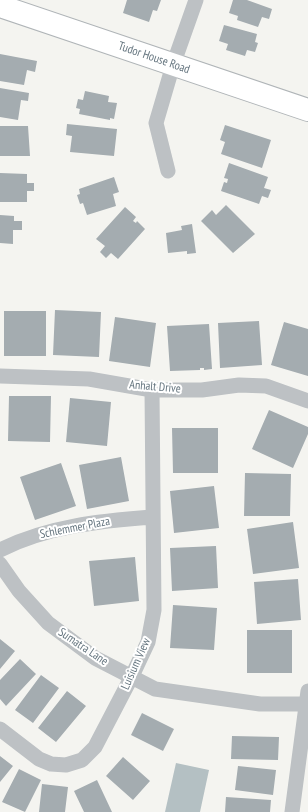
<!DOCTYPE html>
<style>
body{margin:0}
canvas{display:block;background:#f4f4f0}
</style>
<canvas width="308" height="812"></canvas>
<script>
const c = document.querySelector('canvas').getContext('2d');
c.lineJoin = 'round';
function fill(path, color) {
  c.fillStyle = color;
  c.fill(path, 'evenodd');
}
function trace(path, color, width, dash) {
  c.strokeStyle = color;
  c.lineWidth = width;
  c.lineCap = dash ? 'butt' : 'round';
  c.setLineDash(dash || []);
  c.stroke(path);
}
function write(font, color, halo, rows, align = 'center') {
  c.font = font + ' "PT Sans Narrow",sans-serif';
  c.lineWidth = 4;
  c.setLineDash([]);
  c.textBaseline = 'middle';
  c.strokeStyle = halo;
  c.fillStyle = color;
  for (const [text, x, y, turn = 0] of rows) {
    c.save();
    c.translate(x, y);
    c.rotate((+turn || 0) * Math.PI / 180);
    c.textAlign = isNaN(turn) ? turn : align;
    if (halo) c.strokeText(text, 0, 0);
    c.fillText(text, 0, 0);
    c.restore();
  }
}
fill(new Path2D(`
 M176 763 209 770 200 812H165Z`), '#b4c0c3');
fill(new Path2D(`
 M127 0H161L157 11 153 10 149 22 123 13Z
 M233 0H247L272 9 269 19 262 17 258 27 237 20 238 16 229 13Z
 M224 25 257 34 255 42 258 43 255 52 247 50 245 56 226 50 228 44 219 41Z
 M0 54 37 61 35 72 27 70 24 85 0 81Z
 M0 88 29 93 28 101 21 100 18 120 0 117Z
 M85 91 109 96 108 102 117 103 114 119 110 118V120L79 114 80 109 76 108 78 99 83 100Z
 M67 124 117 129 114 156 70 152 72 136 66 135Z
 M225 125 271 140 262 168 221 154 225 142 220 140Z
 M0 126H28L30 156H0Z
 M229 163 268 177 264 188 271 190 268 198 262 196 259 204 221 191 224 182 227 183 228 179 224 178Z
 M0 173 27 174V183H34V191H27V202H0Z
 M114 177 119 192 113 194 116 206 87 215 83 203 80 204 77 195 80 194 79 189Z
 M226 205 255 234 233 253 201 221 212 210 216 215Z
 M125 207 136 217 133 221 136 223 137 221 145 229 118 259 111 253 106 258 100 252 105 246 96 239Z
 M0 215 14 216V221H22V230H13V244L0 243Z
 M192 224 196 253 187 254V251L168 253 166 233 182 230 181 226Z
 M55 310 101 312 99 357 53 355Z
 M4 311H46V356H4Z
 M115 317 156 323 150 367 109 361Z
 M259 321 262 365 220 368 218 323Z
 M284 322 308 329V376L271 365Z
 M209 324 212 369 204 370V368H200V370L170 371 167 326Z
 M9 396H51L50 442 8 441Z
 M70 398 111 402 107 446 66 442Z
 M269 410 308 427V434L293 468 252 449Z
 M172 428H218V473H173Z
 M121 457 129 501 87 509 79 465Z
 M61 463 76 506 35 520 20 477Z
 M245 473 291 474 290 516H244Z
 M214 486 219 528 174 533 170 491Z
 M293 522 299 568 253 574 247 529Z
 M216 546 218 588 172 591 170 548Z
 M135 557 139 601 94 606 89 561Z
 M298 579 301 620 257 624 254 582Z
 M173 605 217 608 214 650 170 648Z
 M247 630H292V673H247Z
 M0 639 15 651 0 669Z
 M20 659 36 674 6 706 0 699V680Z
 M41 675 59 688 33 723 15 710Z
 M67 691 86 706 56 742 38 728Z
 M142 713 174 729 163 751 131 735Z
 M232 736 279 737 278 760 231 759Z
 M0 756 13 766 0 782Z
 M123 757 150 781 133 800 106 776Z
 M238 766 276 770 273 795 235 790Z
 M19 769 41 780 25 812 2 802Z
 M97 780 112 812H84L74 791Z
 M42 784 68 787 65 812H39Z
 M226 797 271 800 270 812H225Z`), '#a4acb0');
const secondary = new Path2D(`
 M0 6 308 110`);
trace(secondary, '#b0b5b8', 24);
trace(new Path2D(`
 M168 171 156 123 173 65 196 0
 M0 376 89 379 152 390H202L239 385 266 386 308 401
 M0 550C48 526 100 521 152 517
 M0 564 19 591 48 623 95 658 155 689 260 704H308
 M0 729 39 759 51 764 66 765 82 760 95 747 132 676 148 642 154 610 152 390
 M292 812 308 691`), '#bdc1c4', 15);
trace(secondary, '#fff', 22);
write('12px', '#65757f', '#fff', [
 ["Tudor House Road",154,58,19],
 ["Anhalt Drive",155,387,5],
 ["Schlemmer Plaza",75,528,-11],
 ["Sumatra Lane",83,647,34],
 ["Luisium View",136,664,-66]
]);
</script>
